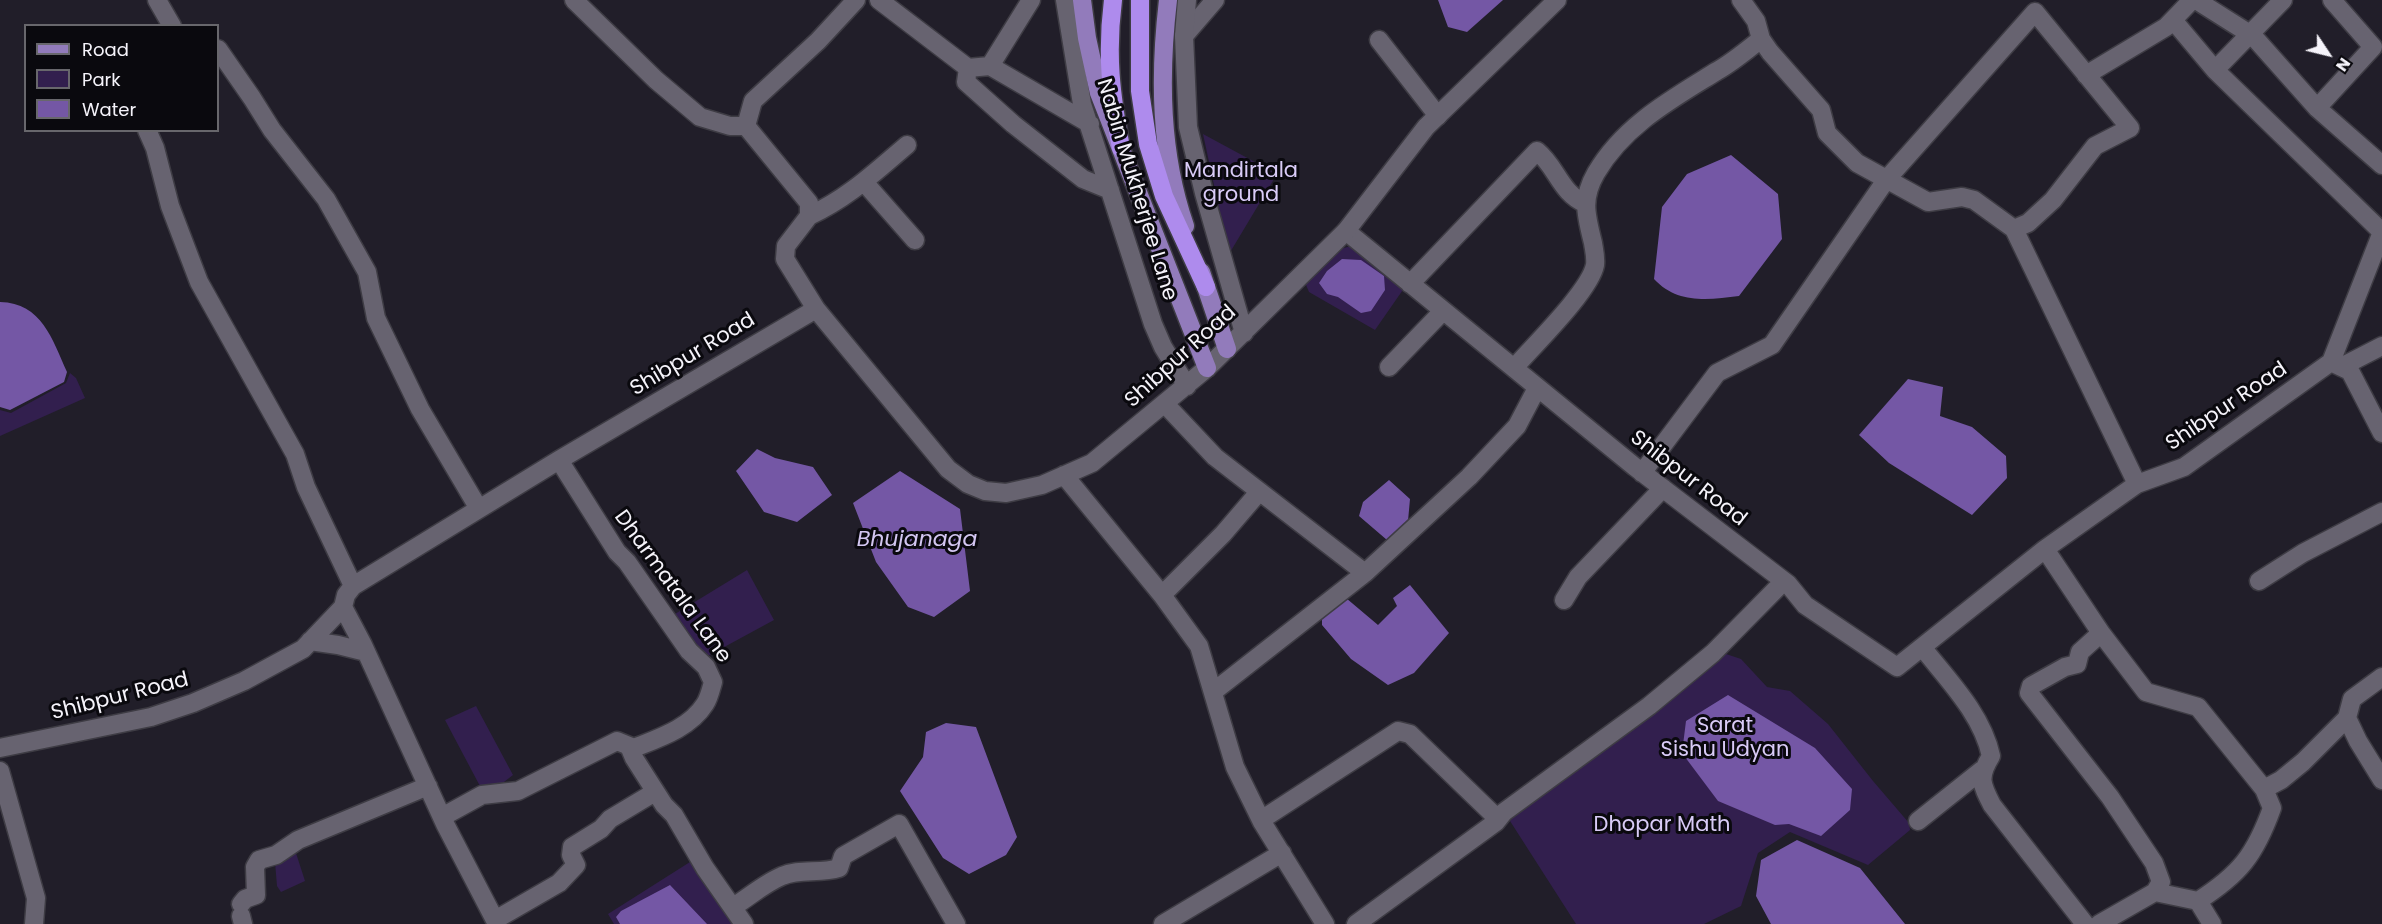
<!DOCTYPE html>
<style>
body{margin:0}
#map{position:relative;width:2382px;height:924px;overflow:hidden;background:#211e29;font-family:Poppins,sans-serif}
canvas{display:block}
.legend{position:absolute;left:24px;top:24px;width:195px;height:108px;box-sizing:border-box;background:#0a090e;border:2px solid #68676c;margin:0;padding:8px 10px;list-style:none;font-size:18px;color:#f5f3fa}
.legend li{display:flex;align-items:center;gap:12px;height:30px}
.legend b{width:30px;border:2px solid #68676c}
.north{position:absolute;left:2298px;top:24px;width:60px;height:60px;-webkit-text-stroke:4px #0a090e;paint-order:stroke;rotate:125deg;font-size:16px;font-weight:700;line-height:24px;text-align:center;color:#f5f3fa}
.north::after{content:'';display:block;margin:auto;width:21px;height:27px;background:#f5f3fa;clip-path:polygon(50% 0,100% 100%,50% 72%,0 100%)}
</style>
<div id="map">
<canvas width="2382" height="924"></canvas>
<ul class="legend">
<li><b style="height:8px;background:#927bbb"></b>Road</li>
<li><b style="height:16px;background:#321f4e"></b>Park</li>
<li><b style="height:16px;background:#7457a5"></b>Water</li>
</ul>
<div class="north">N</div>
</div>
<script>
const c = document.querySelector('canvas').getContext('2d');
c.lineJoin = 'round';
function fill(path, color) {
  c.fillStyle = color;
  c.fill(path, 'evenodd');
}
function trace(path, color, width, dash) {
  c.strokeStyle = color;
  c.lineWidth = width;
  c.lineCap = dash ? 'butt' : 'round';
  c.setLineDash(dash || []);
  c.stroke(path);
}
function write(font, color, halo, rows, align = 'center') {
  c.font = font + ' Poppins,sans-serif';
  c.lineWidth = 6;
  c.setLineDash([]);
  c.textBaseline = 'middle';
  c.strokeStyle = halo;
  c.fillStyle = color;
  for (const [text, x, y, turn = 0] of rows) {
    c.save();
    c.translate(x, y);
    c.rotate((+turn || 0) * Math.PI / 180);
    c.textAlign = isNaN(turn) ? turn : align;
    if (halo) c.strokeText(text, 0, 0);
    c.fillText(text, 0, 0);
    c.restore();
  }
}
fill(new Path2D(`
 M1203 134 1277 174 1229 254Z
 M1358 244 1407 284 1375 330 1309 292 1304 280 1337 250Z
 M70 373 76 378 85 398 0 436V410L11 413 66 383Z
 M747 570 774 620 704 658 673 619 675 614Z
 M1726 654 1741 659 1767 687 1790 691 1828 724 1873 781 1909 823 1910 830 1868 865 1790 832 1758 853 1741 906 1704 924H1576L1510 821 1519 810Z
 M476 706 513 775 500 785 481 788 445 720Z
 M295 850 305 881 281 892 277 886 275 862Z
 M690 862 734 924H614L608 914Z`), '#321f4e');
fill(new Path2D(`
 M1438 0H1503L1467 32 1448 27Z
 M1731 155 1778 194 1782 239 1739 296C1708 300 1677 304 1654 279L1662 207 1687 174Z
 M1342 259 1361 260 1384 276 1385 290 1371 311 1361 313 1338 297 1327 294 1319 283 1327 271Z
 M0 302C42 303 52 339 67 372L64 382 10 410 0 407Z
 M1908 379 1943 387 1940 416 1972 427 2006 456 2007 478 1972 515 1889 463 1859 435Z
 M757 449 775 458 813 467 832 495 797 522 764 512 736 471Z
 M900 471 960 509 970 591 934 617 908 607 876 562 853 503Z
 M1389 480 1410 499 1408 521 1387 540 1359 516 1363 502Z
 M1410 585 1449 633 1414 673 1388 685 1351 659 1322 625V612L1346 598 1378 625 1397 606 1393 598Z
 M1728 695 1815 748 1852 789 1850 810 1821 836 1789 824 1775 825 1718 801 1682 753 1686 721Z
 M946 723 976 727 1017 837 1006 855 969 874 943 858 900 791 923 757 926 732Z
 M1797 840 1860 868 1905 924H1771L1756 896 1761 860Z
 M670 885 707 924H620L616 917 621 911Z`), '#7457a5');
const street = new Path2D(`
 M157 0 172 26
 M574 0 656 80 700 117 730 126H746
 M879 0 968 68 966 82 1013 124 1083 179 1110 190
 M1065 0 1082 104 1153 324 1163 347 1187 386
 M2196 0 2253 36 2317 108 2382 165
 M2173 20 2215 70 2382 232
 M1184 36 1215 0
 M1379 40 1438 116
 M218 49 252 98 272 130 326 199 367 272 376 318 420 409 479 509
 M990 66 1031 0
 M968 68 990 66 1090 124
 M2215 70 2283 0
 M2086 75 2166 27 2192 0
 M2317 108 2373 47 2332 0
 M147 130 155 148 170 206 199 282 295 454 306 487 353 586
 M864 182 915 240
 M809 216C848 198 874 173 907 145
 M2014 229 2137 484
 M1346 231 1635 467 1788 584 1805 605 1897 667 2045 549 2137 484 2184 467 2331 362
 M1410 284 1537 151C1557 167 1560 193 1586 204
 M816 309 785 259 786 246 809 216V203L746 126 753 101 818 41 856 0
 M2331 362 2382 232
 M2331 362 2350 371 2382 433
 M1389 367 1443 311
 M2341 367 2382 346
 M1514 368C1533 346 1590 291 1595 265 1596 257 1594 250 1593 243 1586 215 1581 199 1596 173 1624 125 1672 99 1717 71 1733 62 1747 50 1761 39L1756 21 1741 0
 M1165 404 1215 457 1365 573
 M1642 473 1717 373 1772 345 1886 180 2035 12 2130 128 2095 146 2053 200 2028 223 2014 229 1974 200 1962 197 1928 202 1857 163 1827 133 1821 110 1770 52 1761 39
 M1064 475 1162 595 1199 646 1235 767 1262 822 1325 924
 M2045 549 2101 633 2146 692 2198 707 2264 789 2272 808C2255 855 2240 874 2198 901L2155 892 2099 924
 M2259 581 2303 553 2382 512
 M1162 595 1223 534 1259 492
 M1564 600 1578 577 1663 488
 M343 607 363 645 445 824 497 924
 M2101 633 2080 652 2077 664 2065 667 2031 686 2029 693 2110 797 2154 863 2161 882 2155 892
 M310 641 338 645 366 652
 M1922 647C1948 680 1982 714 1991 756 1978 777 1981 784 1992 805L2085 924
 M1213 692 1365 573 1469 477 1517 426 1537 388
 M2347 718 2358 741 2382 780
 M629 746 634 758 664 805 674 815 705 868 744 924
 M0 748 151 717 193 703 244 681 303 649 343 607 346 595 353 586 559 460 816 309 948 469 968 484 985 491 1006 493 1042 485 1092 463 1207 368
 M0 771 36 898 34 924
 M2264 789 2281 780 2303 762 2347 718 2352 699 2382 677
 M442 817 482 795 518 791 617 741 634 748C659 738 690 728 705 704 709 698 711 689 713 682L706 667 689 651 627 562 617 552 559 460
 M1261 820 1398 731 1410 734 1498 819
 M1918 821 1982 770
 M2198 901 2212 924
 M241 904 245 899 256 895 255 867 259 860 276 855 298 840 428 786
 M733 907C749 897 765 883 782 876 799 868 820 874 839 868L843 856 899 824 956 924
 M241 916 243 924
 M495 920 559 883 576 865 571 855 572 847 601 829 610 819 655 792
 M1163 924 1282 853
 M1356 924 1496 822 1504 812 1649 706 1713 653 1784 581`);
const secondary = new Path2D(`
 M1187 0 1184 36 1188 127 1204 193 1244 333
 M1207 368 1346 231 1426 127 1557 0`);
const primary = new Path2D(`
 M1082 0 1087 38 1099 93 1207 368
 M1168 0C1159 77 1160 153 1185 226
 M1201 272 1227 349`);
const highway = new Path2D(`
 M1113 0C1106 55 1111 94 1121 148
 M1140 0V91L1148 144 1164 196 1206 287`);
trace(street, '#3e3c44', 21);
trace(secondary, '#3e3c44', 21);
trace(primary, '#3e3c44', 21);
trace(highway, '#3e3c44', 21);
trace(street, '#676370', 18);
trace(secondary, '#676370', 18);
trace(primary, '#927bbb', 18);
trace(highway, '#ae8bed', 18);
write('21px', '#d9cbf7', '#0a090e', [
 ["Mandirtala",1241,172],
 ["ground",1241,196],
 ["Sarat",1725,727],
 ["Sishu Udyan",1725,751],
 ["Dhopar Math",1662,826]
]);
write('21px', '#f5f3fa', '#0a090e', [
 ["Nabin Mukherjee Lane",1136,190,73],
 ["Shibpur Road",693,355,-31],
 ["Shibpur Road",1181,357,-42],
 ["Shibpur Road",2227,407,-34],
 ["Shibpur Road",1688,479,38],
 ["Dharmatala Lane",672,587,54],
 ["Shibpur Road",120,697,-14]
]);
write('italic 22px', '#d3c6f1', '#0a090e', [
 ["Bhujanaga",917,540]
]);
</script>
